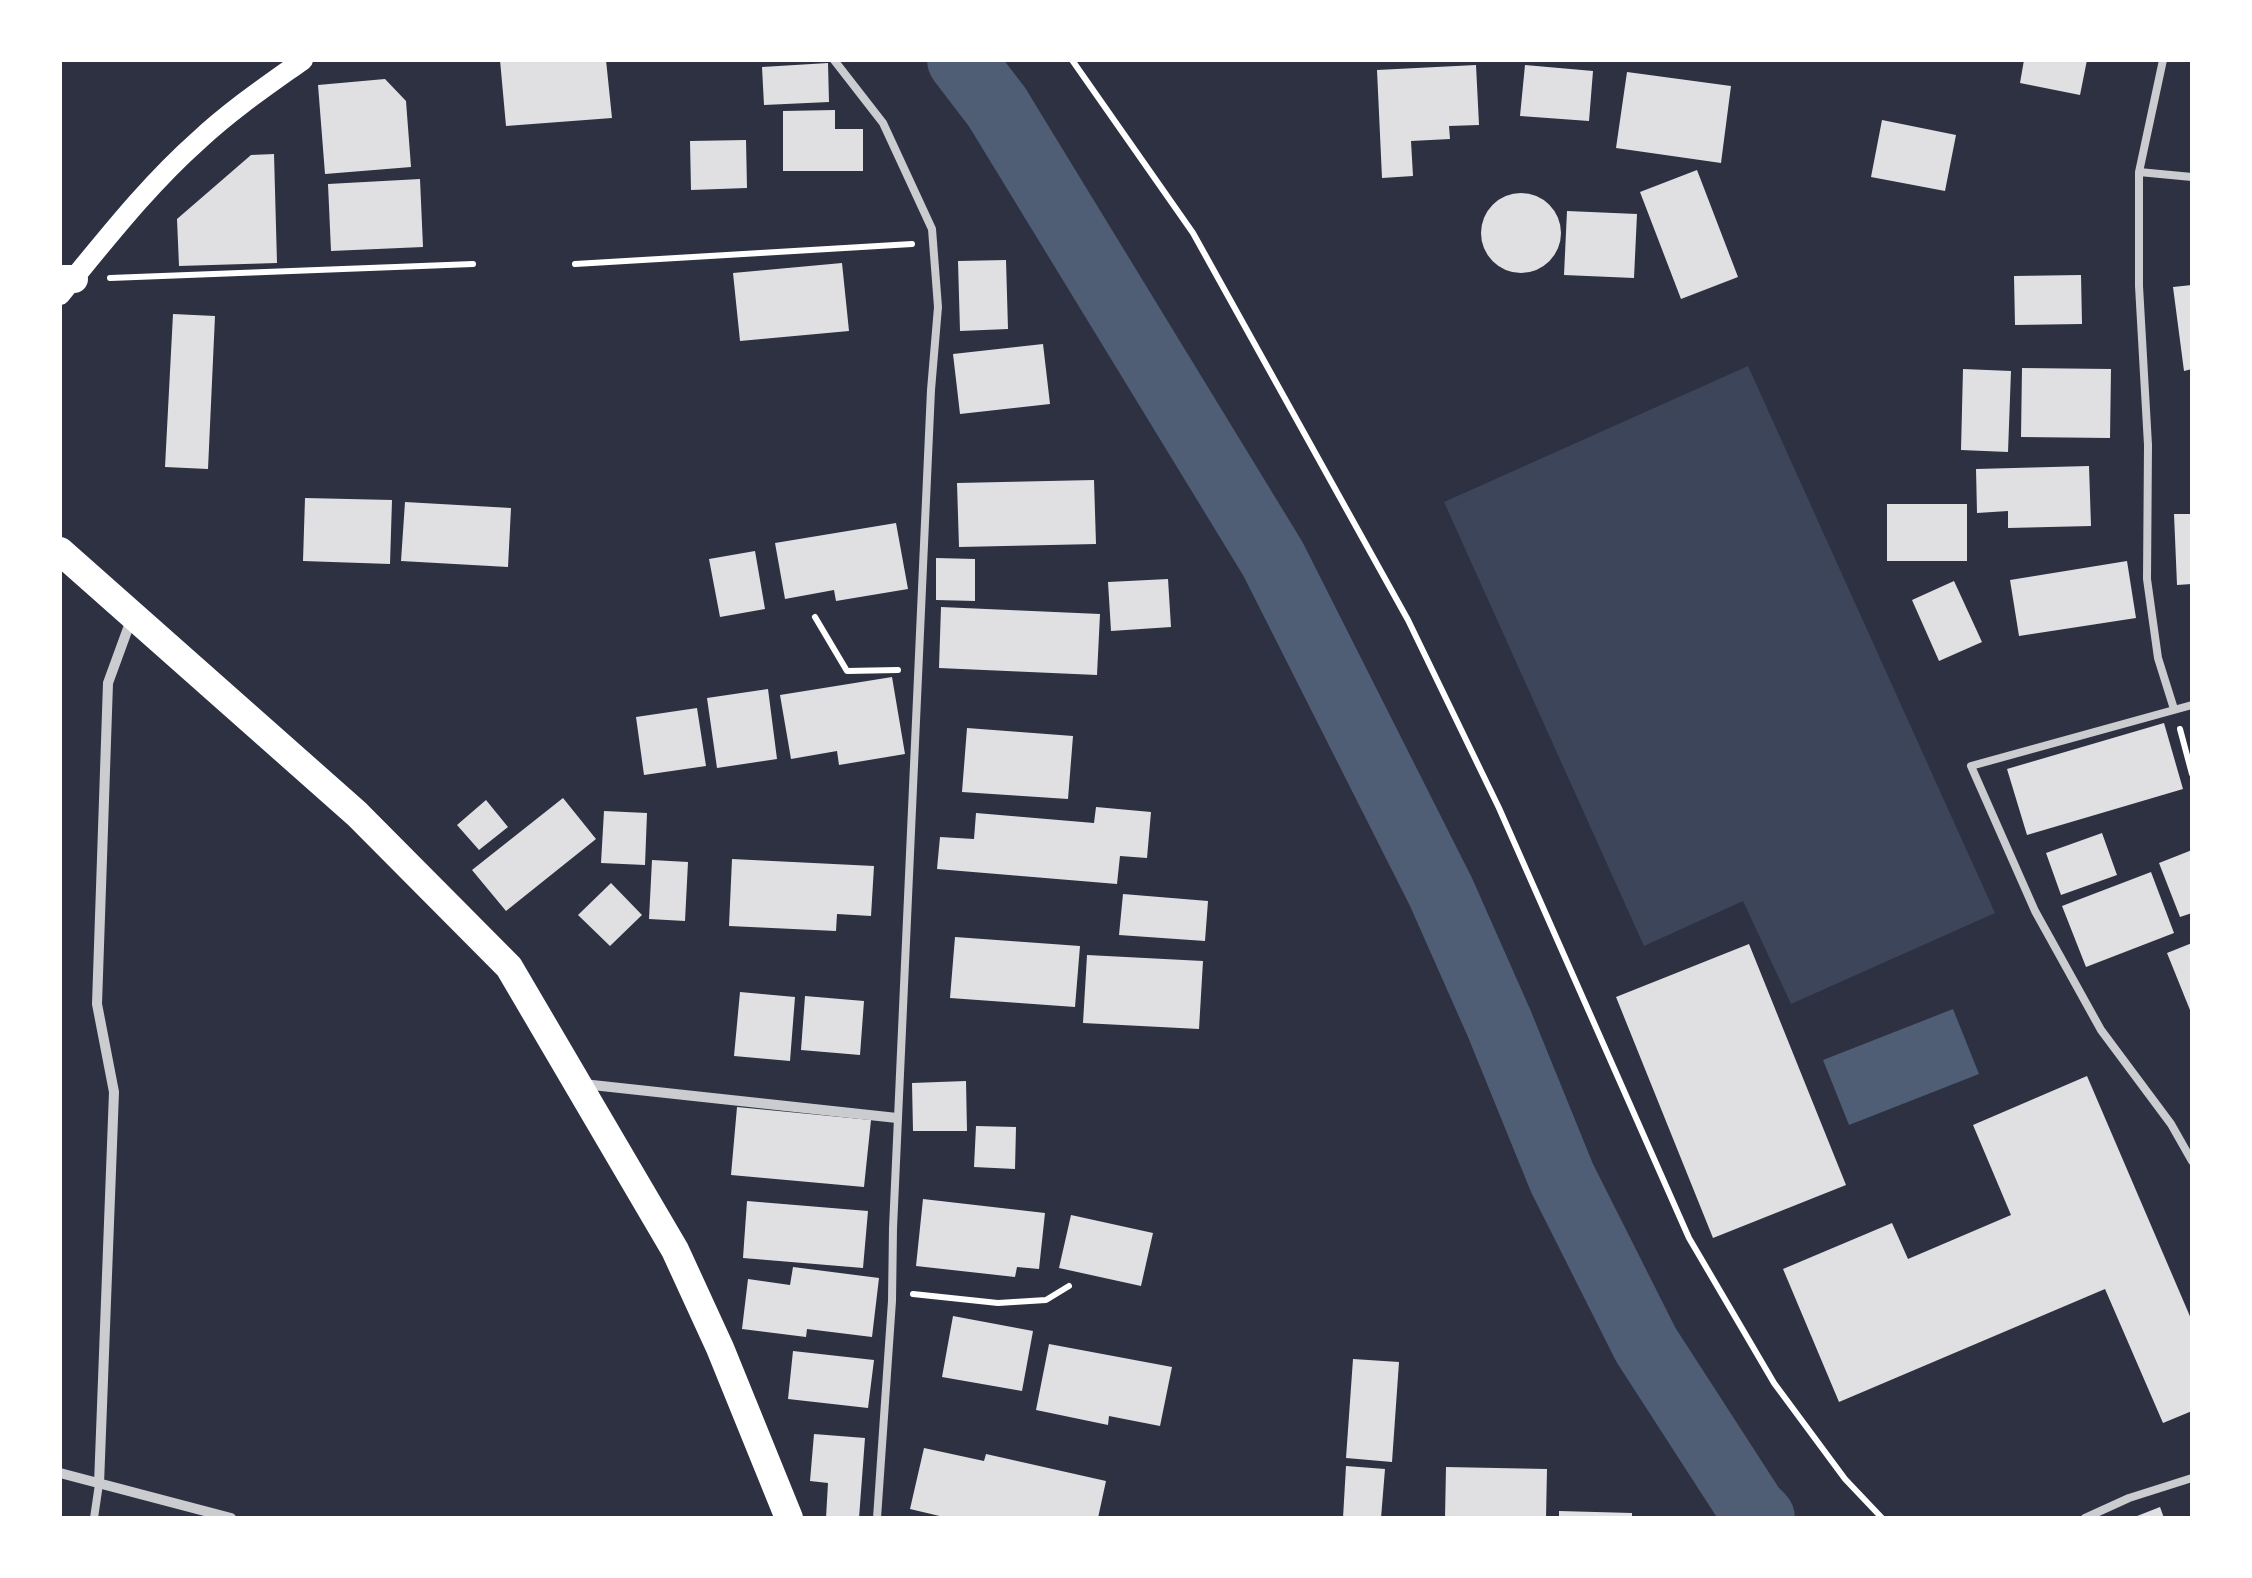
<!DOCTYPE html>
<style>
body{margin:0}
#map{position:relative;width:2252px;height:1578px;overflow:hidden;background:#2d3142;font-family:Helvetica,sans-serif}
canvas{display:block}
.frame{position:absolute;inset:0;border:62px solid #fff;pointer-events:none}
</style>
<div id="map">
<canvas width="2252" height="1578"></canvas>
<div class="frame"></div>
</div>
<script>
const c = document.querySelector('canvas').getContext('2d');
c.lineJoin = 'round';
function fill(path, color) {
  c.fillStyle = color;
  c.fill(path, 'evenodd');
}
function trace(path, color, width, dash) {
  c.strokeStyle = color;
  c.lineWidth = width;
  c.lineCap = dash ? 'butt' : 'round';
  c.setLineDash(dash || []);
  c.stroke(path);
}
fill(new Path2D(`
 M1748 366 1995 913 1791 1004 1743 901 1644 946 1444 502Z`), '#3c4559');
fill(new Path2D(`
 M1953 1009 1979 1074 1849 1125 1823 1060Z`), '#4f5d75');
trace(new Path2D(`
 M961 60 997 107 1273 559 1441 892 1499 1023 1562 1178 1646 1345 1752 1509 1761 1518`), '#4f5d75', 68);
fill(new Path2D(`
 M500 60H606L612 118 506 126Z
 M2024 60H2087L2080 95 2020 83Z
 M828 63 829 102 764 105 762 67Z
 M1476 65 1479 125 1449 126 1450 139 1411 141 1413 176 1382 178 1377 70Z
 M1525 65 1593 71 1589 121 1520 116Z
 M1627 72 1731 86 1721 163 1616 148Z
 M385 79 406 101 411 167 325 174 318 85Z
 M835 110V129H863V171H783V111Z
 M1882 120 1956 135 1945 191 1871 177Z
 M746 140 747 188 691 190 690 141Z
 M274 154 277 263 179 266 177 219 251 155Z
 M1697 170 1738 277 1681 299 1640 192Z
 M420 179 423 247 331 251 328 184Z
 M1481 233a40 40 0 1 1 80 0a40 40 0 1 1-80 0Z
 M1567 211 1637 214 1634 278 1564 275Z
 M1006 260 1008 329 960 331 958 261Z
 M842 263 849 331 740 341 733 273Z
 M2081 275 2082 324 2015 325 2014 276Z
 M2192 285V369L2184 371 2173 287Z
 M173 314 215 316 208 469 165 467Z
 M1043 344 1050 404 960 414 953 354Z
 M2022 368 2111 369 2110 438 2021 437Z
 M1963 369 2011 371 2008 452 1961 450Z
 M2089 466 2091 526 2008 528V511L1977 513 1976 469Z
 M1094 480 1096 544 959 547 957 483Z
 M305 498 392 500 390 564 303 561Z
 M405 502 511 508 508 567 401 561Z
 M1887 504H1967V561H1887Z
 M2174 514H2192V584L2177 585Z
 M896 523 908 589 836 601 834 590 785 599 775 543Z
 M755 551 765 609 720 617 709 559Z
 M936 558 975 559V601L936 600Z
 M2127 561 2136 618 2019 636 2010 580Z
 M1168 579 1171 627 1111 631 1108 582Z
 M1954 581 1982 642 1939 661 1912 600Z
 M941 607 1100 614 1097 675 939 668Z
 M892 677 905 754 839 765 837 751 791 759 780 695Z
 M768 689 777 759 717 768 707 698Z
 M697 708 706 766 644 775 636 717Z
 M2164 723 2183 789 2027 835 2007 769Z
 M967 728 1073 736 1068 799 962 792Z
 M563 798 596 839 506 911 472 870Z
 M486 800 508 827 479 850 457 825Z
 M1096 807 1151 812 1147 858 1120 856 1117 884 937 869 940 837 974 839 976 813 1094 823Z
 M604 811 647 813 645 865 601 863Z
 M2102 833 2117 875 2061 895 2046 853Z
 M2192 850V913L2180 917 2159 863Z
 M732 859 874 866 871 916 837 914 836 931 729 926Z
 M652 860 688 862 685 921 649 919Z
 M2151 872 2174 933 2086 967 2062 906Z
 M611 883 642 915 610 946 578 915Z
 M1123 894 1208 901 1205 941 1119 935Z
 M955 937 1080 946 1075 1007 950 998Z
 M2192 943V1015L2167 953Z
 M1749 944 1846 1185 1713 1238 1616 997Z
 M1087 955 1203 961 1199 1029 1083 1023Z
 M740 992 795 997 790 1061 734 1056Z
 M805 996 864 1001 860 1055 801 1050Z
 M2087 1076 2192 1321V1411L2163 1423 2105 1289 1839 1402 1783 1269 1892 1223 1908 1259 2011 1215 1973 1125Z
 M966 1081 967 1131H913L912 1083Z
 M737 1107 871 1120 864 1187 731 1175Z
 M976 1126 1016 1127 1015 1169 974 1167Z
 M923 1199 1045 1213 1039 1269 1017 1267 1015 1277 916 1266Z
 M747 1201 868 1211 863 1268 743 1258Z
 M1071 1215 1153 1233 1141 1286 1059 1268Z
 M793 1267 879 1278 872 1337 807 1329 806 1337 742 1329 748 1279 790 1285Z
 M953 1316 1033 1331 1022 1391 942 1377Z
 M1049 1344 1172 1367 1160 1426 1109 1416 1108 1425 1036 1410Z
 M793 1351 874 1360 868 1408 788 1399Z
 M1353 1359 1399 1362 1392 1462 1346 1458Z
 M814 1434 865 1438 859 1518H826L828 1483 810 1481Z
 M924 1448 984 1461 986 1454 1106 1481 1098 1518H1005L994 1516V1518H948L910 1509Z
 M1346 1466 1385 1469 1381 1518H1343Z
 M1446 1467 1547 1469 1546 1518H1445Z
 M2160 1507 2164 1518H2132Z
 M1559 1511 1632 1513V1518H1559Z`), '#e0e0e3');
trace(new Path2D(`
 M1072 60 1193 233 1408 620 1499 808 1689 1238 1774 1383 1845 1479 1882 1518
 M575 264 912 244
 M110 278 473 264
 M815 617 847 671 898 670
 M2180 729 2192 774
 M913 1294 998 1303 1046 1300 1069 1286`), '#fff', 6);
trace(new Path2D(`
 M834 60 883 123 932 229 938 307 931 390 893 1228 892 1301 877 1518
 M2163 60 2139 172V286L2148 445 2147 579 2158 658 2174 709
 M2139 172 2192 177
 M2192 705 1971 766 2035 911 2101 1030 2171 1124 2192 1161
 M94 1518 99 1484
 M2085 1518 2129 1498 2192 1478`), '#caccd0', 8);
trace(new Path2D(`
 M583 1084 897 1118
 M60 1473 231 1518
 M99 1484 114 1092 97 1004 108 683 131 620`), '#caccd0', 10);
trace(new Path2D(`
 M60 295C104 242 147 186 199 140 231 110 268 85 303 60`), '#fff', 20);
trace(new Path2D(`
 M60 279H74
 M60 551 357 814 509 967 675 1250 720 1348 789 1518`), '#fff', 28);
</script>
